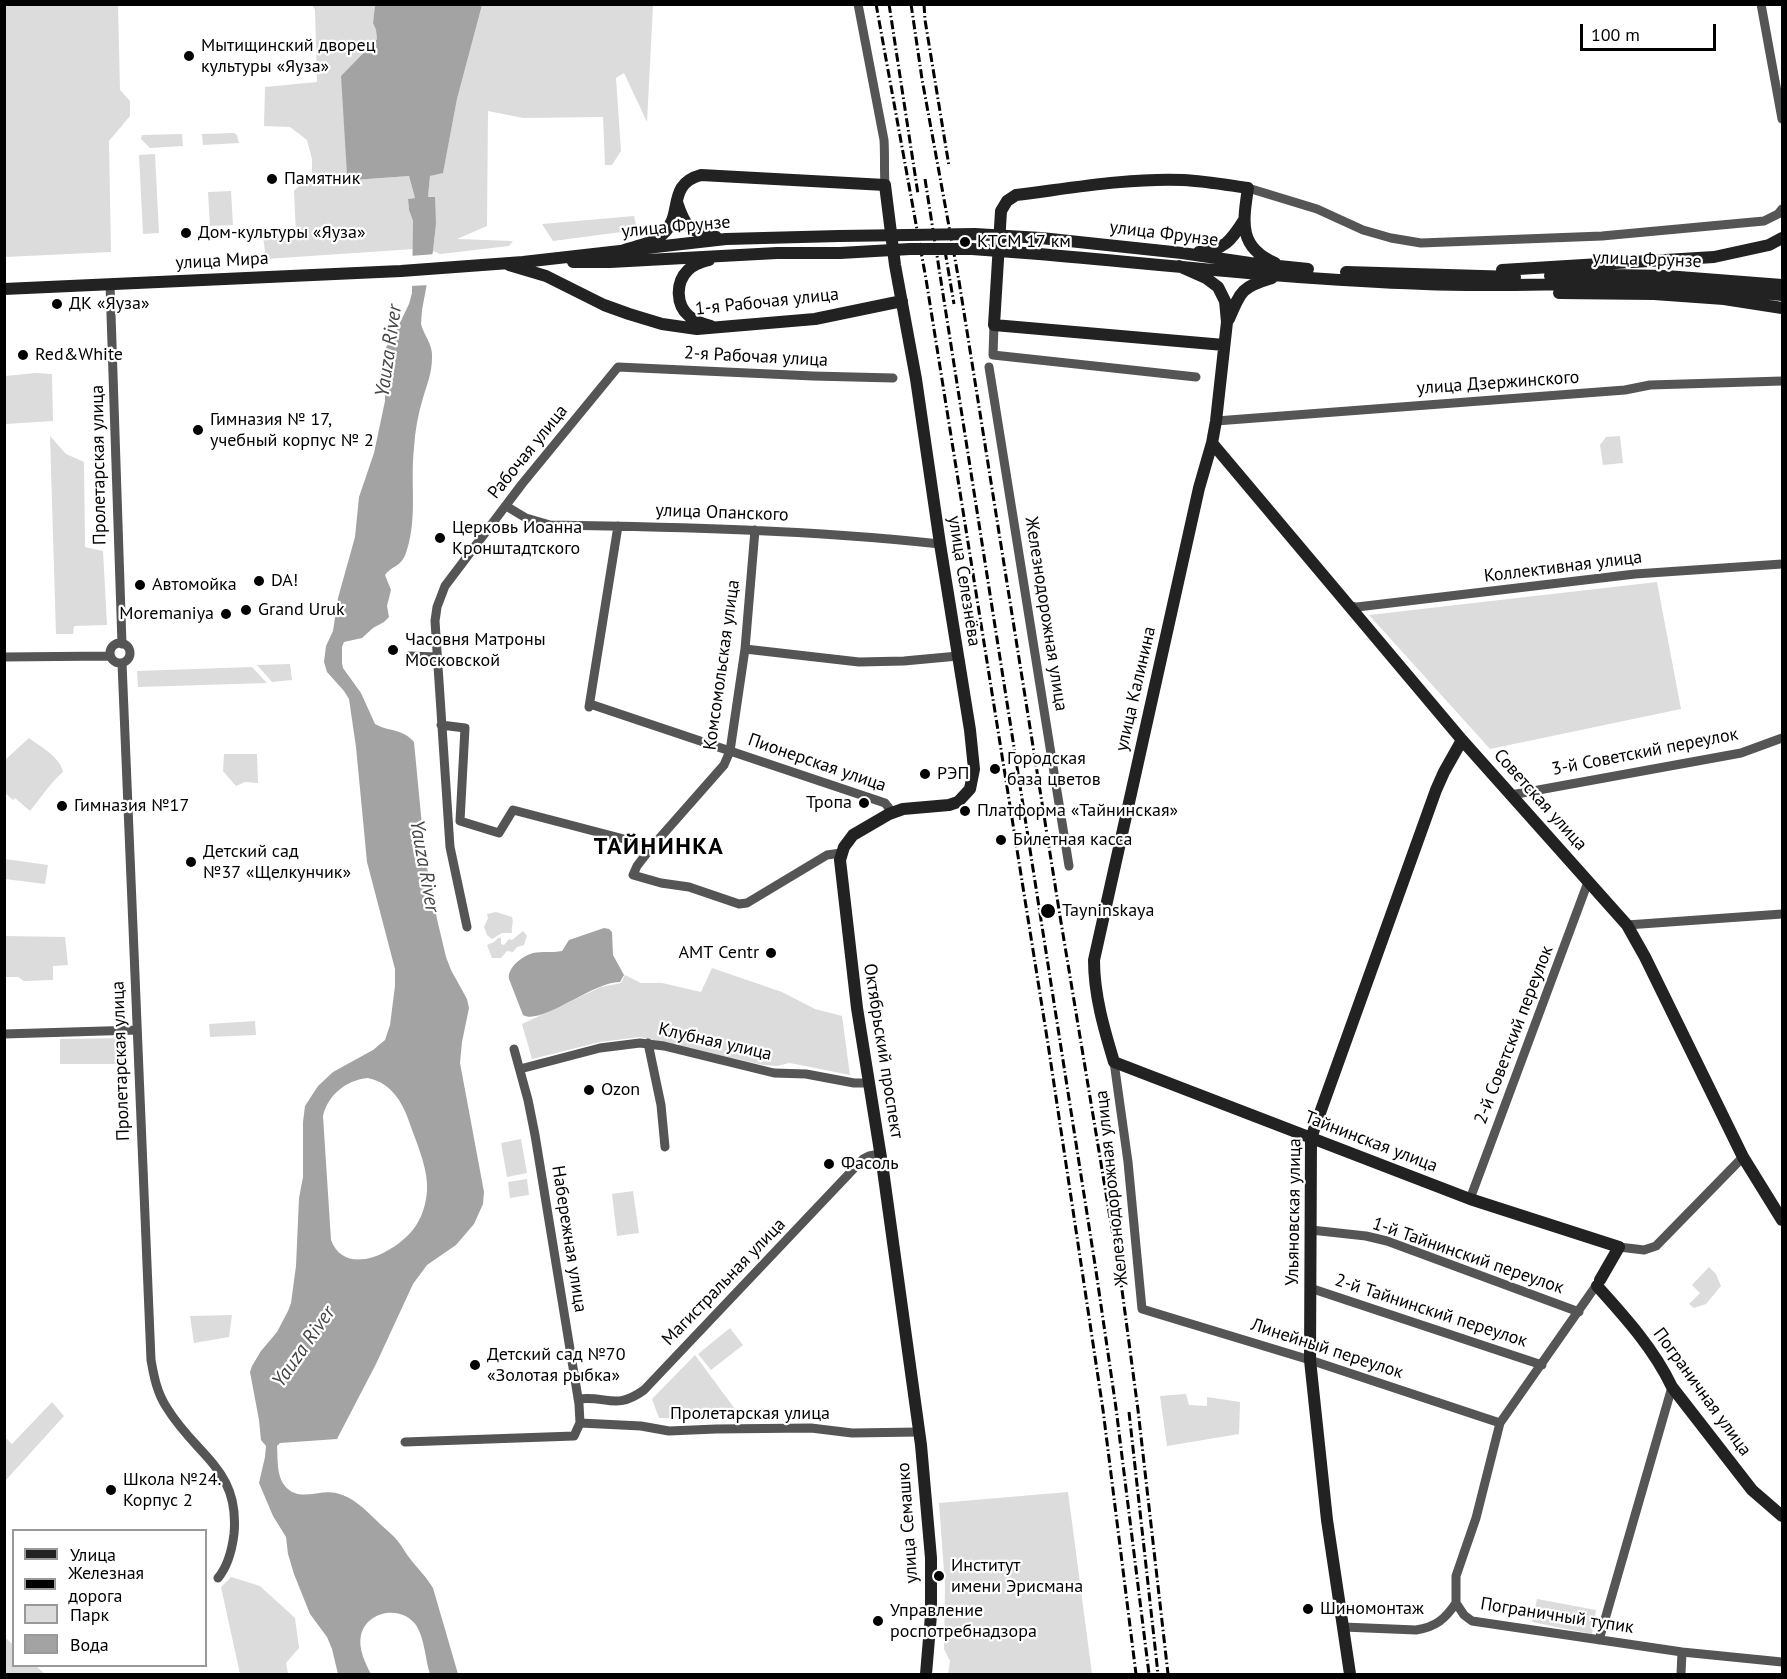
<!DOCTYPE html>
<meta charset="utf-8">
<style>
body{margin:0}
#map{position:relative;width:1787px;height:1679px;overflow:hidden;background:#fff;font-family:"PT Sans",sans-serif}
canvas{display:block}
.frame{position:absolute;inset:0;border:6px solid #000;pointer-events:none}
.legend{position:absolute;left:12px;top:1529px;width:195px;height:138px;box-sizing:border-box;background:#fff;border:2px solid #999;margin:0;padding:8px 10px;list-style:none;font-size:18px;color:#000}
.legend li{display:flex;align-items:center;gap:12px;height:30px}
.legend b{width:30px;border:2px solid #999}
.scale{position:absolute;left:1580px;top:24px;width:136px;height:27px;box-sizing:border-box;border:3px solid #000;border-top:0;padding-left:8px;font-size:18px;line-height:21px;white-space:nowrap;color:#000;-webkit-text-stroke:4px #fff;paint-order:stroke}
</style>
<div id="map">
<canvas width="1787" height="1679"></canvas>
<div class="frame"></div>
<ul class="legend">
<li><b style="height:8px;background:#222"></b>Улица</li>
<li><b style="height:8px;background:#000"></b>Железная дорога</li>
<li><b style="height:16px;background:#dcdcdc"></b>Парк</li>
<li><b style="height:16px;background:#a3a3a3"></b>Вода</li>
</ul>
<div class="scale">100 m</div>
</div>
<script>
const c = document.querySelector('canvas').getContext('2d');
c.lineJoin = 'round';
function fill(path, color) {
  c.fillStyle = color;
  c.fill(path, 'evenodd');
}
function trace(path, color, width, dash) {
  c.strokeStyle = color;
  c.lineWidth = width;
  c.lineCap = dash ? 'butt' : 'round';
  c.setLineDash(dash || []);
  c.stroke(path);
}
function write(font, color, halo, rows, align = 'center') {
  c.font = font + ' "PT Sans",sans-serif';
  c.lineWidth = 4.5;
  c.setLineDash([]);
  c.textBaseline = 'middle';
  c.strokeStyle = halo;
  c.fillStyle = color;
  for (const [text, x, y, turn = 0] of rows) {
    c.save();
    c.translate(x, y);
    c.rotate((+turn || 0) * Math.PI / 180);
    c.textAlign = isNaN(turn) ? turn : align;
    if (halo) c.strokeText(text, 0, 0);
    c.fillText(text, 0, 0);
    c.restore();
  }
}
fill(new Path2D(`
 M4 5H118L120 90 130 101V116L109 141 111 252 5 257Z
 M312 5H375L373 23 376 30 377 39 341 76 354 180 409 176 415 198 408 199 409 210 413 221 414 249 266 259 263 236 296 234 294 191 312 173V159L307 140 290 127 264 126 265 87 317 82 315 10Z
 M482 5H662L653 6 647 122 624 73 616 78 621 151 612 165H605L603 117 523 118 488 111 487 226 457 239 513 241 509 246 440 254 433 251 436 224 428 197 430 176 443 172 457 99Z
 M234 133 237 135 239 143 203 145 202 134Z
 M182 134 183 146 150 148 141 139 142 135Z
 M155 154 159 233 143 234 139 155Z
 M231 191 233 225 210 226 208 192Z
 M634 216 637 230 553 241 542 224Z
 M36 373 52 374 53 421 5 424V376Z
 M50 436 66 454 84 462 85 547 103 551 107 625 74 626 73 634H56Z
 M1620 436 1623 463 1603 465 1600 445 1606 437Z
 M1657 582 1681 709 1490 749 1369 615Z
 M290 664 292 680 272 682 257 665Z
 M252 667 267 683 138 687 137 671Z
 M29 738C41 747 60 757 63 772 50 783 41 798 30 811L15 798 13 800 4 792 5 760Z
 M224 754H257L258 783 245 782 236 786 223 771Z
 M5 859 48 865 45 884 5 879Z
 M496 912 512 917C514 923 511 927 512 933H502L492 939 487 935 484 927 488 918 487 914Z
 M523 931 527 936 524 945 517 947 513 952 507 951 501 958H492L487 945 494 942 498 938H501V944L504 945 509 939 512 940Z
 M5 936 65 937 68 965 53 966V980L24 981 18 977H5Z
 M712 968 782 992 815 1009 842 1016 850 1075 795 1064 789 1063 777 1066 763 1065 640 1037 600 1042 532 1059 522 1024 601 987 621 983 625 975 641 983H662L701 992Z
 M255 1021 256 1035 210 1037 209 1024Z
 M126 1038 128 1064H60V1039Z
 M521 1139 527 1173 507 1177 501 1143Z
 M527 1179 529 1195 510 1198 508 1182Z
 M633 1191 639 1233 617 1236 612 1194Z
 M1709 1267 1716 1274 1721 1286 1706 1304 1694 1308 1689 1304 1700 1293 1692 1285Z
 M232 1315 229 1337 194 1343 190 1316Z
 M730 1328 743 1345 711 1370 698 1354Z
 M695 1355 735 1409 723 1418H659L652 1399Z
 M1186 1394 1189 1405 1207 1406V1397L1240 1402 1239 1434 1167 1446 1160 1396Z
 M52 1402 64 1416 5 1481V1437L12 1444Z
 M1068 1492 1092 1674H948L950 1661 944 1649 945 1585 939 1503Z
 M231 1577 260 1586 295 1618 299 1648 286 1663 288 1674H240L221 1587Z
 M1537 1599 1596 1610 1592 1634 1532 1622Z
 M5 1637 13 1645 14 1666H36L45 1674H5Z`), '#dcdcdc');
fill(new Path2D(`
 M375 5H482L457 99 443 173 430 176 428 197H435L436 224 433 251 422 310 421 324C424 336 433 344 432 358 432 372 427 385 423 398 418 414 415 431 414 448 410 484 418 518 406 553 401 567 393 565 385 575L391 590 387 606 389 617 384 622 373 628 362 638 344 642 342 647V663L343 668 361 693 375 724C389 732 402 728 414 742L425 857 437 919 446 957 451 970 467 999 469 1008 462 1042 460 1063 484 1192 483 1204 474 1224 456 1245 427 1265 413 1284 376 1364 337 1439 280 1443 277 1446C278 1460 276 1479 288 1489 301 1501 321 1489 336 1493 354 1497 365 1510 377 1521 385 1529 394 1535 400 1544 403 1548 405 1552 408 1556 416 1567 426 1576 433 1588L458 1674H430C425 1659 425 1639 416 1625 402 1605 367 1610 361 1635 358 1648 365 1663 371 1674H338L332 1649 327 1637 310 1614 294 1574 288 1554 286 1537 273 1516 259 1483 265 1457 266 1446 261 1440 259 1420 250 1372 252 1366 261 1351 277 1332 288 1311 291 1303 296 1266 299 1198 303 1177V1122L305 1106 318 1086 333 1072 373 1050 385 1040 390 1025 395 986V969L367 862 356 747 349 699 344 691 327 672 324 662 326 646 333 631 338 598 355 537 359 497 374 453 385 401V394L379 377 385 349 395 333 409 304 412 293 413 221 409 210 408 199 415 198 409 176 354 180 347 174 341 76 377 39 376 30 373 23ZM368 1078C393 1083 404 1105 411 1127 419 1149 431 1176 426 1199 424 1211 419 1223 411 1232 392 1254 345 1277 331 1240L323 1116C328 1095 346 1080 368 1078Z
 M604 928 609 929 612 932 613 955 624 975 620 982C594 981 541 1026 523 1015L509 979C507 968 522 956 533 953 542 951 552 953 562 951L569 940Z`), '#a3a3a3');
fill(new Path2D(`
 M436 254 430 285 409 286 410 256Z`), '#fff');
trace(new Path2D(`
 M858 4 884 140C885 155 884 170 885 185
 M1761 4 1782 119
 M1248 188 1317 209 1363 230 1391 238 1421 243 1602 236 1764 221 1778 214 1782 209
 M110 284 122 644
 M994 325 993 355 1196 377
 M989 367 1069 866
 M1216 421 1625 390 1650 385 1782 381
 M506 506 526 518 550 525C680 527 810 530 940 544
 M1348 606 1357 607 1635 574 1782 564
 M110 653a10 10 0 1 1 20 0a10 10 0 1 1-20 0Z
 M745 649 859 662 904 661 958 656
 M409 656 437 657
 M4 657 110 656
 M122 663 151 1360C154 1377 157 1393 167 1408 197 1457 240 1469 234 1534 232 1550 228 1566 218 1578
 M590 704 885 803 892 812
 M589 707 618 526
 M441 725 465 728 460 821 499 833 513 810 624 839 650 849 637 866 633 875 661 883 689 887 739 904 747 903 827 855 841 853
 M1511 795 1741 753 1782 738
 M650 849 724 765 730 751 745 649 755 530
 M1627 925 1782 914
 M467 927 450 847 435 621 437 607 445 586 522 484 618 367 813 376 893 378
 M4 1034 137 1030
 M648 1043 661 1105 665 1147
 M1114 1062 1128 1162 1142 1309 1310 1360 1500 1423
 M520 1069 600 1048 640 1043 664 1046 774 1073 806 1074 854 1083H869
 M1470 1199 1588 882
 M1311 1230 1366 1236 1387 1241 1579 1312
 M1619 1247 1644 1250 1656 1246 1743 1157
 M1310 1288 1542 1365
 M578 1399C607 1395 615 1411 644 1390L863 1159 869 1156 880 1154
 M580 1423 641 1426 669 1431 716 1429 811 1428 852 1433 919 1432
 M405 1442 574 1436 580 1423 579 1404 535 1135 528 1100 514 1049
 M1456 1603V1576L1476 1518 1500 1423 1600 1280
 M1456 1603 1464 1615 1472 1621 1682 1652 1782 1662
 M1343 1627 1416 1630C1436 1627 1445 1619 1456 1603
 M1599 1640 1672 1387
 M1681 1674 1682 1652`), '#555', 9);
trace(new Path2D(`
 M677 202C685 227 690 232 716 237
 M1041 238 1182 253 1250 263 1308 269
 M621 251C635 246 654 244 665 232 683 213 667 184 701 175L885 185 895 265 916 379 940 544 970 730 974 769 970 789 958 802 949 805 903 809 889 814 853 835 844 847 840 860 857 1008 883 1170 921 1445 931 1558V1615L926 1674
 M1199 252C1224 250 1231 241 1244 220
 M1039 254C1167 265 1295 280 1424 284 1494 287 1563 283 1633 284 1683 285 1733 290 1782 295
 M709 260C702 262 694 264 688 270 675 283 676 305 689 316 695 322 703 324 711 326
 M573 262H610L777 253H840
 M509 265 546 276 604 305 629 314 662 324 697 329 815 319 902 301
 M1179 266 1206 278 1218 287 1225 301 1227 322 1216 421 1212 443 1199 488 1094 960C1094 995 1104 1029 1114 1062L1470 1199 1619 1247 1600 1280
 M1502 270 1714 257 1769 245 1782 238
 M1346 272 1515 277
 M1550 276 1611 275 1666 276 1782 285
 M4 289 401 271 523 262 726 239 839 236
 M1559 293 1654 294 1724 299 1782 308
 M1229 319C1241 290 1242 287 1272 278
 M1224 345 994 325 1001 211 1007 201 1016 195C1072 188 1127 178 1183 180 1205 181 1227 185 1248 188 1243 222 1238 247 1275 263
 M1212 443 1462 740 1627 925 1645 957 1743 1157 1782 1220
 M1597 1286C1625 1317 1654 1349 1672 1387L1752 1490 1782 1516
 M1350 1674 1327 1520 1310 1360 1311 1138 1436 790 1444 772 1462 740`), '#222', 12);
trace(new Path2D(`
 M876 4 926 279 1048 1044 1103 1410 1136 1674
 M889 4 918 194
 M911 4 922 79 959 281 1060 916 1122 1290 1138 1410 1168 1674
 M924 4 925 20 949 166
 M925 179 1096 1271 1116 1408 1149 1674
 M945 251 954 304
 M1129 1412 1158 1674`), '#000', 3, [9, 3, 1.5, 3]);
trace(new Path2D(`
 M839 236 975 234 1041 238
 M840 253 910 249H972L1039 254`), '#222', 12);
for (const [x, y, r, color] of [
 [189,56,6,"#000"],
 [272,179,6,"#000"],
 [186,233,6,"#000"],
 [965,242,6,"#000"],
 [57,304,6,"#000"],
 [23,355,6,"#000"],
 [198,430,6,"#000"],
 [440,538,6,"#000"],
 [259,581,6,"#000"],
 [140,585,6,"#000"],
 [246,610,6,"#000"],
 [226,614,6,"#000"],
 [393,650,6,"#000"],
 [995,769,6,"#000"],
 [925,774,6,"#000"],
 [864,803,6,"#000"],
 [62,806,6,"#000"],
 [965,811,6,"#000"],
 [1001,840,6,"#000"],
 [191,862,6,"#000"],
 [1048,911,8,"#000"],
 [771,953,6,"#000"],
 [589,1090,6,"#000"],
 [829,1164,6,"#000"],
 [475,1365,6,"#000"],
 [111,1490,6,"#000"],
 [939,1576,6,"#000"],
 [1308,1609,6,"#000"],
 [878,1621,6,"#000"]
]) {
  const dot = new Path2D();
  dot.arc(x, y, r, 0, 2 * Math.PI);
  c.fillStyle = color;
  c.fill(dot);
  trace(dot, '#fff', 2);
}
write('18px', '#000', '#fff', [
 ["Мытищинский дворец",201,46],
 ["культуры «Яуза»",201,67],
 ["Памятник",284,179],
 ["Дом-культуры «Яуза»",198,233],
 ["КТСМ 17 км",977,242],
 ["ДК «Яуза»",69,304],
 ["Red&White",35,355],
 ["Гимназия № 17,",210,420],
 ["учебный корпус № 2",210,441],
 ["Церковь Иоанна",452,528],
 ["Кронштадтского",452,549],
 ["DA!",271,581],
 ["Автомойка",152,585],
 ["Grand Uruk",258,610],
 ["Moremaniya",214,614,"right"],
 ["Часовня Матроны",405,640],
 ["Московской",405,661],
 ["Городская",1007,759],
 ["база цветов",1007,780],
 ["РЭП",937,774],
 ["Тропа",852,803,"right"],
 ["Гимназия №17",74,806],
 ["Платформа «Тайнинская»",977,811],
 ["Билетная касса",1013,840],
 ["Детский сад",203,852],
 ["№37 «Щелкунчик»",203,873],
 ["Tayninskaya",1062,911],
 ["AMT Centr",759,953,"right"],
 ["Ozon",601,1090],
 ["Фасоль",841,1164],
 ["Детский сад №70",487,1355],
 ["«Золотая рыбка»",487,1376],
 ["Школа №24.",123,1480],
 ["Корпус 2",123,1501],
 ["Институт",951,1566],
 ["имени Эрисмана",951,1587],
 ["Шиномонтаж",1320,1609],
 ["Управление",890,1611],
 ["роспотребнадзора",890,1632]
], 'left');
write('18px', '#000', '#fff', [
 ["улица Фрунзе",676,227,-5],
 ["улица Фрунзе",1164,234,7],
 ["улица Фрунзе",1647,260,2],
 ["улица Мира",222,261,-3],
 ["1-я Рабочая улица",767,302,-6],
 ["2-я Рабочая улица",756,357,3],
 ["улица Дзержинского",1498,383,-4],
 ["Рабочая улица",528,452,-51],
 ["Пролетарская улица",99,465,-91],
 ["улица Опанского",722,513,2],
 ["Коллективная улица",1563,567,-7],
 ["улица Селезнёва",964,581,81],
 ["Железнодорожная улица",1046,614,81],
 ["Комсомольская улица",722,665,-82],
 ["улица Калинина",1136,689,-77],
 ["3-й Советский переулок",1645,752,-11],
 ["Пионерская улица",817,763,19],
 ["Советская улица",1540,800,48],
 ["2-й Советский переулок",1514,1035,-69],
 ["Клубная улица",715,1042,13],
 ["Октябрьский проспект",883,1051,81],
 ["Пролетарская улица",121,1061,-92],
 ["Тайнинская улица",1371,1142,21],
 ["Железнодорожная улица",1112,1188,-96],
 ["Ульяновская улица",1294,1212,-89],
 ["Набережная улица",569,1239,81],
 ["1-й Тайнинский переулок",1468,1256,19],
 ["Магистральная улица",724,1282,-46],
 ["2-й Тайнинский переулок",1431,1311,18],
 ["Линейный переулок",1327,1349,18],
 ["Пограничная улица",1702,1392,54],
 ["Пролетарская улица",750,1414],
 ["улица Семашко",908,1523,-94],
 ["Пограничный тупик",1557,1616,9]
]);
write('italic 20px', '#444', '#fff', [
 ["Yauza River",389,351,-82],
 ["Yauza River",424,866,80],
 ["Yauza River",304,1347,-55]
]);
c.letterSpacing = '1.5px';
write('bold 24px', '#000', '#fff', [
 ["ТАЙНИНКА",659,847]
]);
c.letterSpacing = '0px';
</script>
